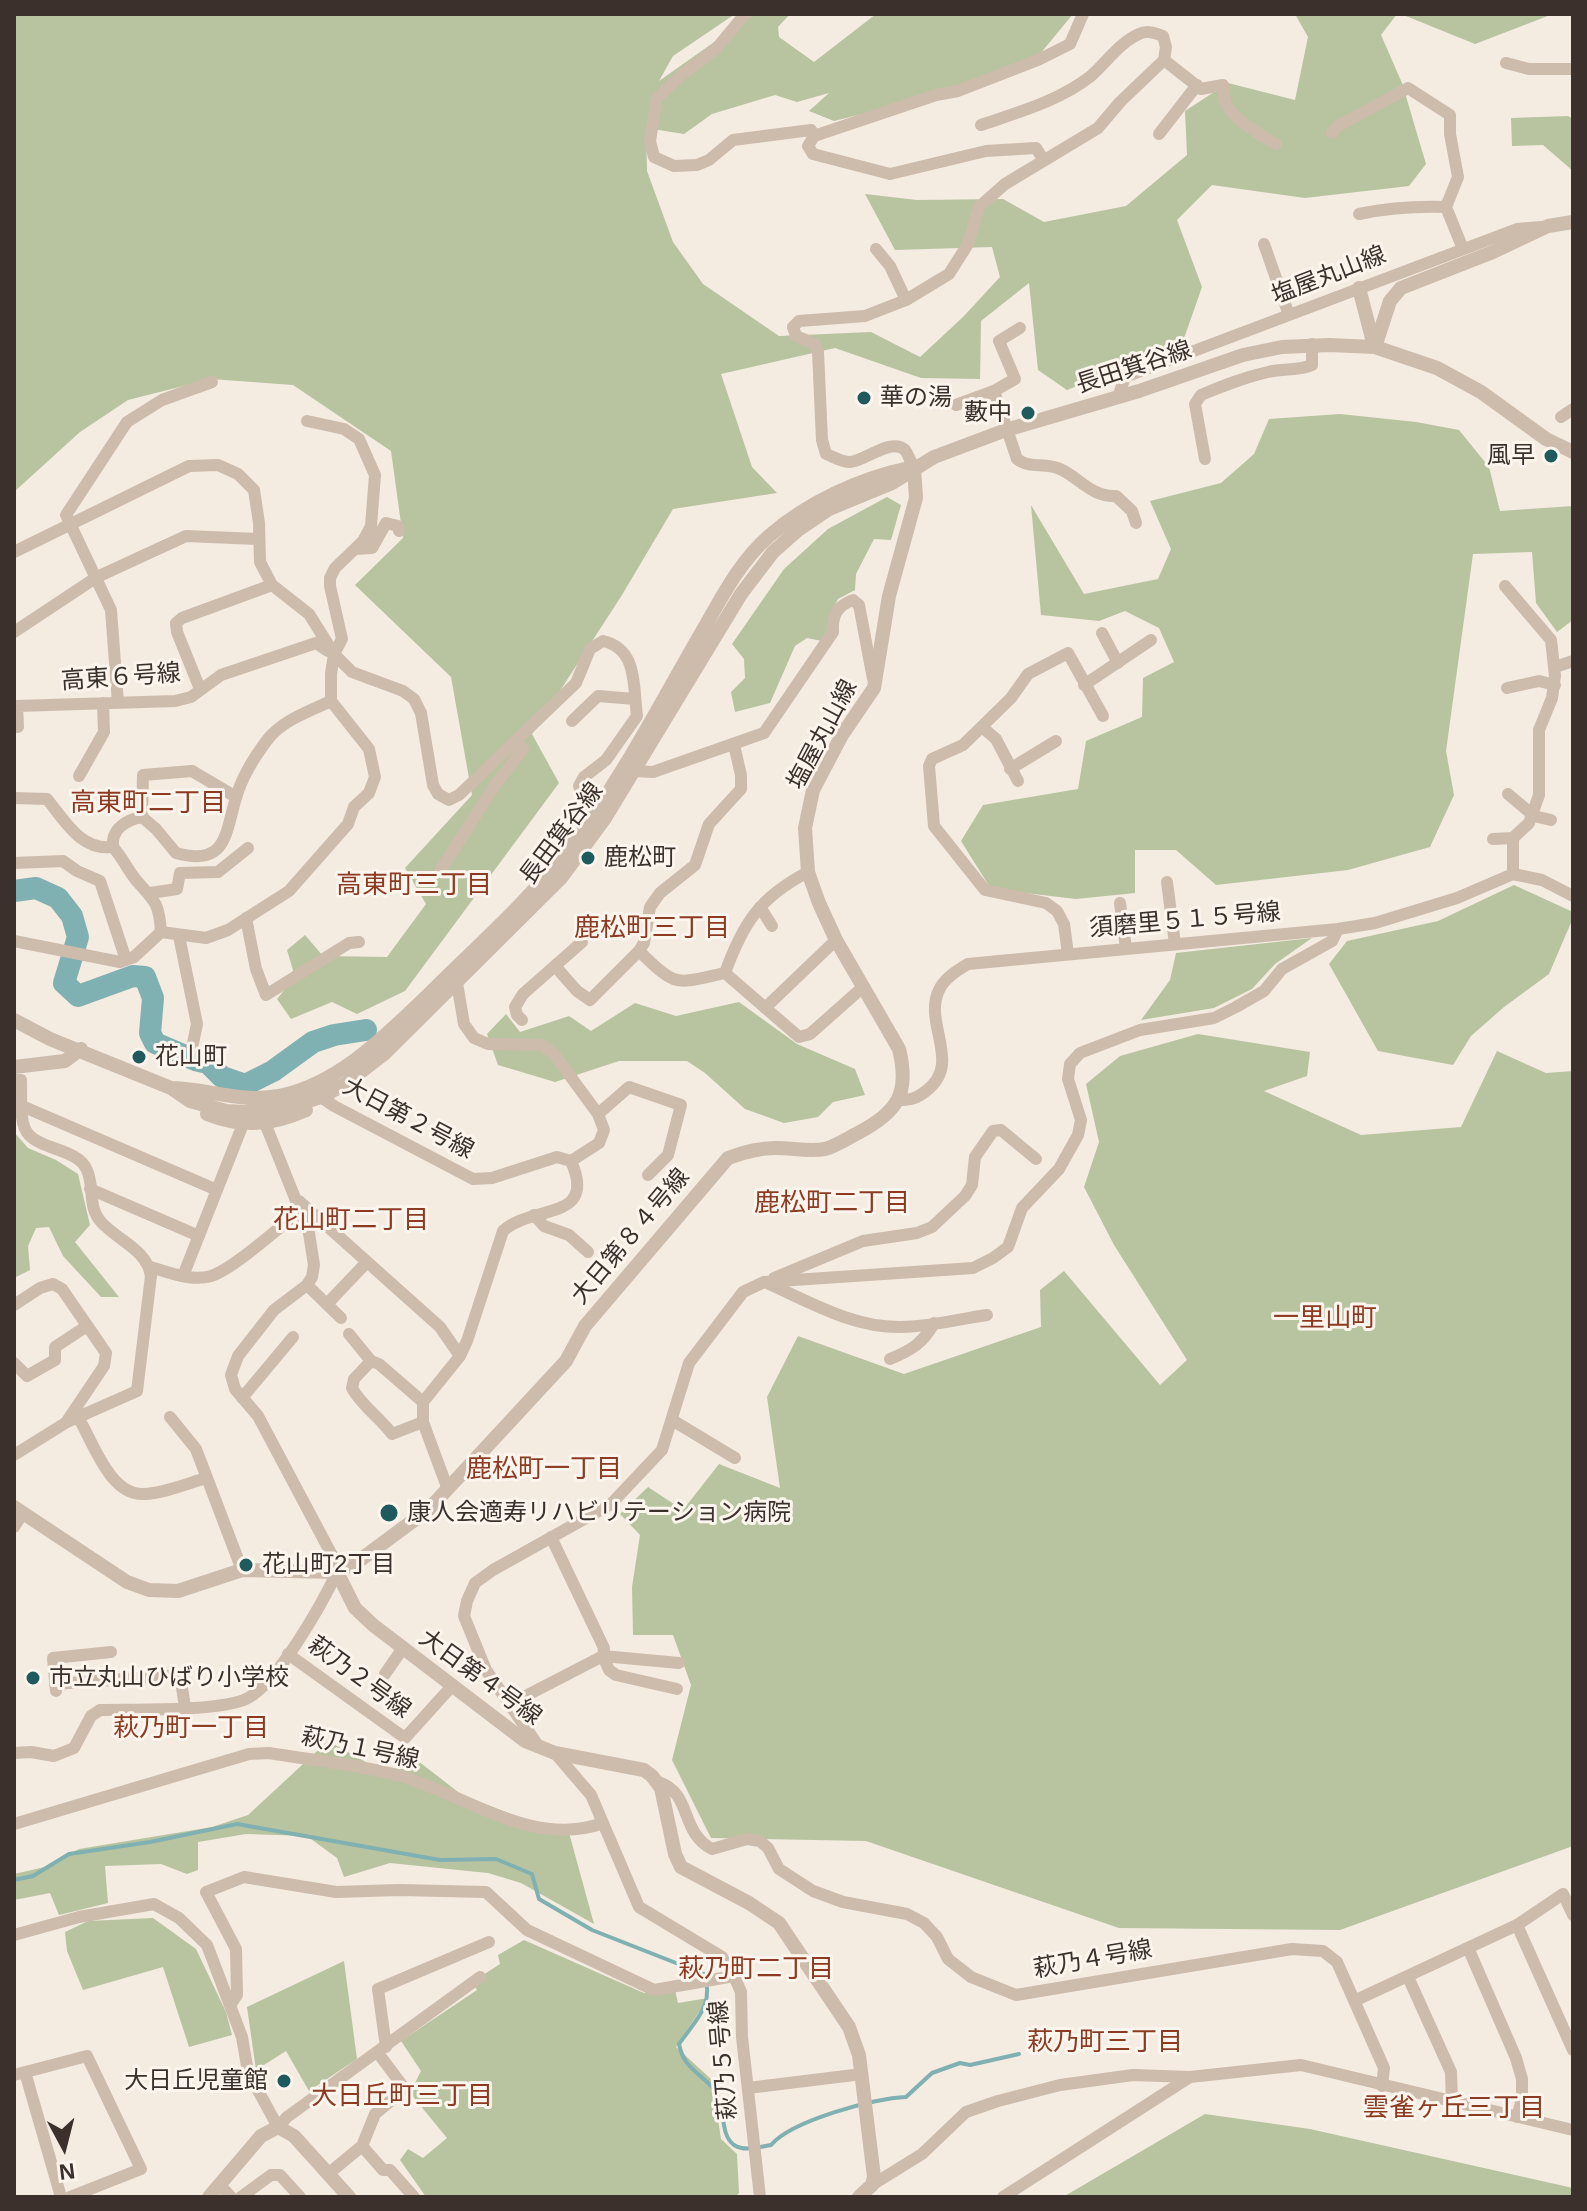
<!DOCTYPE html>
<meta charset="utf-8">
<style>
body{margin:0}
#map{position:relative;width:1587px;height:2211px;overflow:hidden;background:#f4ebe1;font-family:Arial,sans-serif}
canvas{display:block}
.frame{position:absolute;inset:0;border:16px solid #3b302b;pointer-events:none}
.north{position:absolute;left:24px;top:2107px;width:80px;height:80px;-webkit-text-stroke:6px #fbf5ee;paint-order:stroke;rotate:173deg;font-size:22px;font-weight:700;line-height:32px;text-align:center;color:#3b302b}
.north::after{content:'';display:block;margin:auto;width:28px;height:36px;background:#3b302b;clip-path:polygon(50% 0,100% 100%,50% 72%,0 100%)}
</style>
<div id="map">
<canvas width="1587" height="2211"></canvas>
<div class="frame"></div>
<div class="north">N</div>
</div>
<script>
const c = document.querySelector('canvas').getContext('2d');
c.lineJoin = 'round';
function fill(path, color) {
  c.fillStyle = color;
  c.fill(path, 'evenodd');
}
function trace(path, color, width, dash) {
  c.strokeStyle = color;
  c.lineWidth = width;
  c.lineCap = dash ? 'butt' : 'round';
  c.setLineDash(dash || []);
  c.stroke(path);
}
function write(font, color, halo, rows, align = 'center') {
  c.font = font + ' Arial,"Noto Sans JP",sans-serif';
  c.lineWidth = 6;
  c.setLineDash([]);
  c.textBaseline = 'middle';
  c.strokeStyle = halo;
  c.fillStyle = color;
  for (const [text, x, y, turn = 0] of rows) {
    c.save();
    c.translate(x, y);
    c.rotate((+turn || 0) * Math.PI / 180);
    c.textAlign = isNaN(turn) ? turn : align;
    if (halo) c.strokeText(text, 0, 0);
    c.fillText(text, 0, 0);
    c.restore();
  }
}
fill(new Path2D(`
 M14 14H735L673 56 659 81 754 14H790L778 27 779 37 814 62 876 14H1073L1040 54 958 90 834 121 809 111 829 93 797 102 775 95 712 114 684 134 646 128 647 171 673 242 703 284 779 336 871 332 920 357 963 317 1000 277 992 247 895 250 865 194 917 200 1003 199 1044 222 1126 206 1187 155 1185 111 1228 83 1295 100 1308 37 1295 14H1397L1381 35 1402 83 1426 164 1409 186 1305 198 1212 185 1177 220 1202 287 1182 344 1067 390 1038 370 1029 283 981 321 980 379 921 378 835 348 721 374 752 467 777 493 673 509 622 595 532 734 559 783 405 991 357 1014 332 1002 291 1019 277 999 295 977 287 950 305 935 323 956 387 957 426 904 405 868 472 795 451 677 355 585 403 538 391 451 293 385 211 379 128 400 80 432 14 492Z
 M1401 14H1553L1475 44Z
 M1568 116 1573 119V171L1543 145 1512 146 1511 118Z
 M1340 414 1416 422 1459 430 1489 467 1500 511 1573 506V620L1557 632 1536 603 1532 552 1473 554 1446 751 1454 795 1430 847 1348 870 1216 885 1176 850H1135V893L1076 899 991 889 961 841 983 805 1078 789 1086 741 1142 717 1143 678 1174 662 1159 628 1125 611 1099 621 1041 615 1031 505 1084 594 1158 579 1171 549 1150 501 1221 483 1254 454 1269 419Z
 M887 497 901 505 891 540 874 539 856 574 855 590 838 599 828 619 830 630 822 641 807 638 795 646 770 703 735 712 731 692 745 678 744 659 732 644 784 569 828 529Z
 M1514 885 1573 912V918L1549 974 1504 1007 1471 1036 1453 1065 1378 1051 1329 964 1347 941 1438 921Z
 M1312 938 1275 964 1252 989 1214 1008 1141 1020 1170 980 1176 953Z
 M739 1002 797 1044 855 1069 865 1095 833 1102 818 1117 784 1123 745 1109 705 1073 687 1061H619L555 1082 498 1065 487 1034 506 1014 520 1032 569 1016 591 1031 635 1003 676 1016Z
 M1198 1034 1310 1052 1307 1076 1264 1091 1361 1135 1461 1127 1497 1051 1546 1073 1573 1071V1846L1340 1930 1119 1928 866 1841 711 1838 672 1760 691 1685 673 1635H633L632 1587 640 1535 620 1514 648 1487 683 1510 719 1464 780 1488 767 1397 798 1336 904 1374 1041 1327 1040 1290 1064 1271 1160 1385 1187 1360 1114 1245 1084 1187 1099 1142 1086 1084 1120 1056Z
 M14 1132 28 1148 56 1160 78 1174 90 1225 75 1242 119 1297H101L63 1256 49 1227 36 1228 28 1246 30 1270 14 1278Z
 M328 1741 389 1775 409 1754 462 1795 544 1827 568 1829 594 1924 521 1883 488 1873 390 1863 344 1877 337 1858 307 1836 246 1834 198 1842V1870L187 1874 161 1864 105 1866 108 1903 59 1915 50 1893 14 1900V1874L45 1867 79 1849 212 1827 248 1815Z
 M153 1918 196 1949 226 2012 232 2035 189 2047 163 1967 83 1990 67 1951 65 1932 88 1921Z
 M524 1940 644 1993 675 1990 678 2003 708 1998 676 2047 712 2080 721 2139 737 2154 739 2193 735 2197H426L400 2160 408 2149 423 2158 447 2138 410 2093 421 2071 401 2041 477 1990 472 1982 500 1964 498 1955Z
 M344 1961 357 2059 309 2091 286 2051 256 2070 247 2007Z
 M1205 2114 1310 2129 1573 2188V2197H1063Z`), '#b8c4a0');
trace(new Path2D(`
 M14 1880 33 1876 69 1854 150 1842 237 1824 440 1860 496 1859 532 1874 539 1899 592 1930 704 1974C715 2004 696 2020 679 2044 684 2070 702 2073 716 2092 726 2107 719 2134 734 2145 745 2152 759 2147 771 2145 791 2121 874 2098 906 2097L932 2073 960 2063 970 2065 1019 2054`), '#7fb0b2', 4);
trace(new Path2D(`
 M14 891 36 888 58 898 72 916 78 937 64 983 78 996 133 976 145 977 153 998 150 1033 155 1043 195 1060 208 1063 222 1077 245 1085 273 1071 313 1042 334 1035 366 1030`), '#7fb0b2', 22);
trace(new Path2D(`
 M745 14 716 49 679 77 657 98 650 141 654 157 674 166 697 165 709 160 733 140 811 130 814 136
 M1164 60 1201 89 1223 85C1224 91 1224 98 1226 104 1232 118 1263 137 1276 144
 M1506 63 1529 69H1573
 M1332 133 1338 126 1408 88 1450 115V134L1458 177 1446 207 1463 249
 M1159 134 1197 85
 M1043 159 1036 148 986 151 890 174 813 154 808 146 814 136 936 95 958 91 1038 60 1070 44 1083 14
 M1359 214C1388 208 1416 206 1446 207
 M1264 244 1289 315
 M876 249 890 266 906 300
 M994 391 1017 459C1030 469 1045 462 1060 469 1080 478 1091 497 1116 496L1132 511 1136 523
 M1118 397 1125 377 1517 229 1541 227
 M956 405 994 391 1015 379 999 341 1020 328
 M1561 417 1573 409
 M1205 459 1195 404 1201 395C1223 386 1245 377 1268 372 1283 368 1299 371 1312 365V344
 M914 467C911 463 908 454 905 450 891 437 866 461 850 462 842 462 834 457 826 454L822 440 818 352 815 344 796 336 793 327 799 321 865 316 906 300 949 274 968 244 979 207 1005 184 1098 128 1120 102 1164 60 1166 47 1163 36C1155 33 1147 30 1139 34 1119 43 1106 63 1091 76 1059 101 1019 112 981 125
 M355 549 372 548 386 523 398 526 399 531
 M14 552 189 466 218 465 238 474 254 490 259 523 260 562 272 585 309 614 334 654 352 672 403 691 414 699 421 713 433 785 438 794 449 800 459 795 576 683 590 649 603 641C638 649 633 686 637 716L606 760 584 777 579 786 587 809 595 810
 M1505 586 1551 640 1555 676 1552 698 1539 730V795L1529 823 1513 838V874
 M14 632 97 577 186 536 258 539
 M1102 633 1118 663
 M1555 667 1573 661
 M1084 685 1151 640
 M1507 688 1539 681 1555 685
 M200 689 177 632 176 623 182 618 272 585
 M118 703 111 610 66 515 127 422 162 400 212 382
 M572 721 598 696 635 699
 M14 727H18L17 706 175 701 191 697 221 675 316 643 328 651
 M982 727 996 739 1018 781
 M734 745 741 775V789L709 824 695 865 660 893 650 907 644 943 639 951C677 988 674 984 725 973 743 923 760 897 808 872
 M1010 769 1056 741
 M634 771 653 772 764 733 833 632C832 615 837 606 853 600L859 605 873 679
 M79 776 104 732 103 703
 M1508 794 1534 816 1551 820
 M14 798 47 799C65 821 81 851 113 847 122 857 128 870 136 880 155 902 159 902 161 932
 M142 817 143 775 192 771 236 797
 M1493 839 1513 838
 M113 847C111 829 126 820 142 817L156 829 176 853C227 867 225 834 236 798 242 776 255 756 268 739 283 720 310 711 331 701
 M14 863 63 861 77 871 100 881 126 960
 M440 871 495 785 523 749 516 741
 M1167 882 1175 944
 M150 893 177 889 180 873 218 872 248 848
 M1120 903 1126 949
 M760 907 772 926
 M246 918 256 969 266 995 349 943 359 942
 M179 936 197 1024 192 1048
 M14 941 120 962 134 957 161 932 206 938 228 930 289 891 348 824 354 807 369 793 375 777 369 749 331 701V674L334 654 342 639 330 586V578L335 568 363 541 371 526 375 475 359 439 344 429 307 421
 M1068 954 1064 924 1057 911 1046 903 985 890 934 826 929 766 932 759 963 745 1011 698 1028 674 1068 653 1103 716
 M555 966 577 991 590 1000 639 951
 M725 973 799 1037 810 1034 863 987
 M457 983 464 1024 474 1038 488 1044 542 1045 554 1054 598 1114 604 1130 599 1143 571 1161
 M765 1008 836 940
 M522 1020 517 1015 515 1007 523 994 582 942
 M14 1080H21C22 1095 18 1124 29 1135 43 1150 78 1149 87 1170 95 1189 87 1207 102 1223 119 1241 147 1250 151 1276L137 1391 67 1422 14 1455
 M317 1089 321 1097 334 1106 473 1179 492 1178 557 1157 571 1161C598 1222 532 1204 503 1231L467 1341 460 1356 423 1402V1422L447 1487
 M898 1100C910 1100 916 1099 926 1091 964 1063 921 1022 940 988 946 977 958 970 968 964L1338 929 1375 923 1457 898 1513 874 1542 880 1573 896
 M22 1106 217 1190
 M598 1114 629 1087 681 1105 668 1155 648 1175
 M90 1189 199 1236
 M299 1201 440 1327 460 1356
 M534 1215 544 1226 569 1235 588 1252
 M150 1267C168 1272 192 1282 211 1276 232 1270 281 1226 301 1210
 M183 1276 243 1124
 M774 1278 863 1241 917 1233 932 1227 965 1196 972 1185 975 1157 993 1131 1001 1130 1036 1159
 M767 1283C810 1302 853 1328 901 1327 929 1327 959 1319 987 1315
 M307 1285 341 1318
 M327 1304 367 1262
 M14 1305 40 1288 53 1284 62 1289 106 1353 104 1366 67 1421
 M349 1334 371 1361
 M890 1359C912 1350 923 1343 934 1323
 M14 1363 27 1376 55 1360V1347L87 1326
 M242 1398 293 1337
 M78 1417C93 1442 110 1496 144 1494 165 1493 186 1484 206 1478
 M170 1417 196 1449 242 1570
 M672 1420 735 1458
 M423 1422 392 1434C380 1418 361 1405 352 1388L354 1379 371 1361 379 1364 423 1402
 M14 1527 23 1513
 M288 1654 405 1738 452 1686
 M385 1674 403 1648
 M55 1684 180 1675 185 1707
 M677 1689 616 1675 609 1670 603 1656 679 1663
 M56 1691 53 1658 111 1652
 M510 1704 603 1656 604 1648 551 1537
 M539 1747 486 1670 464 1616 467 1601 475 1583 493 1570 611 1504 662 1450 689 1363 743 1292 764 1282 973 1268 993 1258 1008 1247 1022 1208 1059 1169 1078 1135 1081 1120 1068 1079 1070 1064 1080 1053 1140 1030 1214 1018 1236 1007 1264 991 1282 969 1332 941 1338 929
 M14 1753 31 1752 54 1756 74 1748 91 1716 100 1710C134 1709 221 1712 248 1698 278 1682 322 1604 337 1572L333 1557 258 1416 235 1389 231 1375 238 1356 274 1310 307 1285 312 1277 314 1265 309 1233 265 1123
 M555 1753 591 1795 639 1907 722 1957 734 1976 741 1992 742 2037 760 2197
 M658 1782C693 1793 679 1832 712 1849L747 1839 760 1841 768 1848 779 1869 813 1891 843 1902 907 1914 924 1923 937 1937 948 1959 971 1977 1016 1995 1292 1949 1323 1951 1337 1962 1384 2068 1382 2086
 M14 1824 249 1754 269 1753C311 1760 356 1764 397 1775 464 1793 531 1849 603 1823
 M1517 1925 1573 2050
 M14 1935 79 1917 154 1904 179 1918 207 1945 242 2037 248 2072 278 2127 287 2117 480 1977
 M1469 1950 1516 2058 1522 2079V2099L1517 2117
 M1408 1977 1451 2072 1452 2102
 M1354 2001 1517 1925 1563 1894 1573 1915
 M231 2004 237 1995 236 1949 206 1892 244 1877 336 1892 399 1890 486 1892 527 1930 654 1990 734 1976
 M386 2047 378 1989 489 1942
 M25 2072 61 2197
 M14 2075 87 2056 141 2169 70 2197
 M748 2088 862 2074
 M362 2146 383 2170H390L414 2197
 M328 2174 362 2146 375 2114 405 2089 378 2053
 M219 2184 231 2197
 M872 2185 922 2154 966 2112 998 2101 1060 2085 1133 2075 1190 2077
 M241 2197 271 2175H280L300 2197
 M1003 2197 1190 2077 1301 2065 1573 2130`), '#cdbbac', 12);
trace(new Path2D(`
 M1359 288 1374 346
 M1375 347 1390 301 1401 288 1493 252 1548 226 1573 222
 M14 1020 50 1039 171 1088 190 1101 226 1111 245 1112 285 1108 321 1097 345 1084 384 1054 561 878 605 818 741 594 773 552 798 530 829 509 892 483 934 457 1006 430 1139 391 1243 355 1282 347 1329 345 1375 347 1437 368 1481 392 1546 439 1573 452
 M14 1067 65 1061 81 1049
 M172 1088C210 1089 240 1103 279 1096 339 1084 386 1035 428 995 476 947 529 901 570 847 620 782 659 706 700 635 720 601 738 563 769 536 807 503 860 478 909 468
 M207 1114C242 1128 272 1125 306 1110
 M14 1507 127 1582 149 1590 178 1591 242 1570 337 1572 356 1563 429 1509 566 1361 585 1326 728 1158C744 1152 758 1148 776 1148 793 1148 808 1152 825 1149 836 1146 848 1138 858 1133 898 1112 910 1093 899 1049L836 940 819 903 808 872 805 828 813 790 842 735 874 688 889 596 916 498 914 467
 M337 1572 355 1608 373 1625 525 1741 555 1753 644 1770 652 1776 661 1788 675 1854 681 1867 749 1903 779 1923 849 2027 859 2055 874 2177 872 2185 859 2197
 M209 2197 261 2136 278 2127 294 2136 349 2197`), '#cdbbac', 14);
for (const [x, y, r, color] of [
 [864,398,8,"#1f5a5e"],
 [1028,413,8,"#1f5a5e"],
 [1551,456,8,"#1f5a5e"],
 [588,858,8,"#1f5a5e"],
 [139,1057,8,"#1f5a5e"],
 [389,1513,10,"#1f5a5e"],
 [246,1565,8,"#1f5a5e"],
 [33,1678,8,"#1f5a5e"],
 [284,2081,8,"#1f5a5e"]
]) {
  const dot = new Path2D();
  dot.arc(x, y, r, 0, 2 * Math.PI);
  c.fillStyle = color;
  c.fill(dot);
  trace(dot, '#fbf5ee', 3);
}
write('24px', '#3b302b', '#fbf5ee', [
 ["塩屋丸山線",1329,276,-21],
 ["長田箕谷線",1134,368,-18],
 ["高東６号線",121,678,-4],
 ["塩屋丸山線",823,735,-62],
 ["長田箕谷線",562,834,-53],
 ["須磨里５１５号線",1185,921,-5],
 ["大日第２号線",408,1119,28],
 ["大日第８４号線",631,1237,-50],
 ["萩乃２号線",359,1678,36],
 ["大日第４号線",480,1678,36],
 ["萩乃１号線",360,1749,12],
 ["萩乃４号線",1093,1960,-10],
 ["萩乃５号線",724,2060,-95]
]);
write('24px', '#3b302b', '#fbf5ee', [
 ["華の湯",880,398],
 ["藪中",1012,413,"right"],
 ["風早",1535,456,"right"],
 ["鹿松町",604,858],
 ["花山町",155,1057],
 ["康人会適寿リハビリテーション病院",407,1513],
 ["花山町2丁目",262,1565],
 ["市立丸山ひばり小学校",49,1678],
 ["大日丘児童館",268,2081,"right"]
], 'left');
write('26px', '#8c3b22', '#fbf5ee', [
 ["高東町二丁目",148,804],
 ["高東町三丁目",414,886],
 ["鹿松町三丁目",652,929],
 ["鹿松町二丁目",832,1204],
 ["花山町二丁目",351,1221],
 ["一里山町",1325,1319],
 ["鹿松町一丁目",544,1470],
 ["萩乃町一丁目",191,1729],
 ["萩乃町二丁目",756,1970],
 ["萩乃町三丁目",1105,2043],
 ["大日丘町三丁目",402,2097],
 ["雲雀ヶ丘三丁目",1454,2109]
]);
</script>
